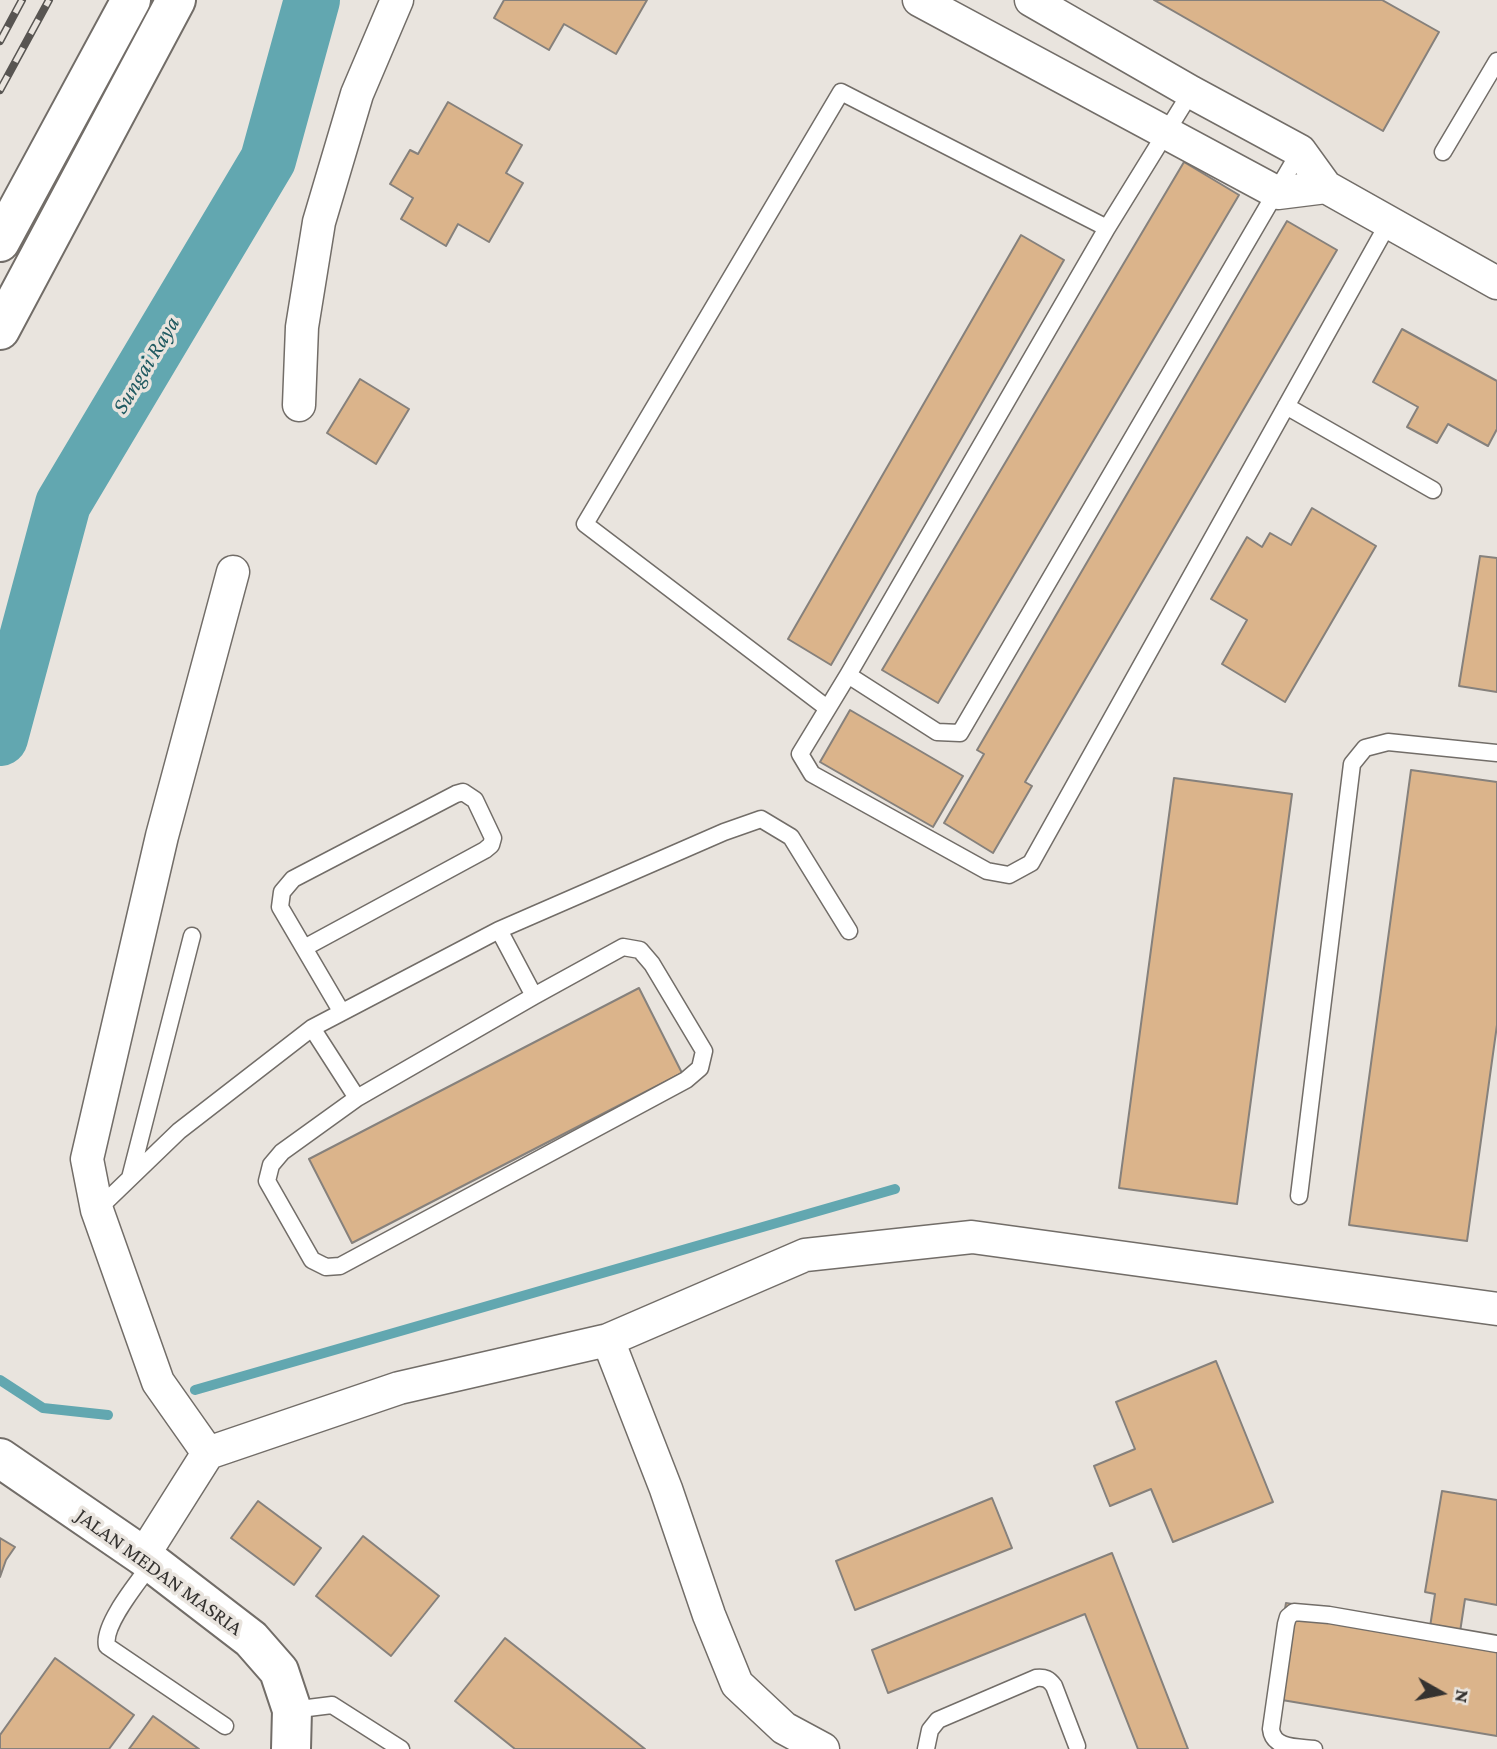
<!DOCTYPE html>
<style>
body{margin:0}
#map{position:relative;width:1497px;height:1749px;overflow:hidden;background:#e9e4de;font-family:"Crimson Pro",serif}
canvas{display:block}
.north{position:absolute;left:1406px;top:1658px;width:70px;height:70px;-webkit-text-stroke:5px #e9e4de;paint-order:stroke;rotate:99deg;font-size:19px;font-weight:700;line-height:28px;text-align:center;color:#343230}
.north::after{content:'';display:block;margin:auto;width:24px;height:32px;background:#343230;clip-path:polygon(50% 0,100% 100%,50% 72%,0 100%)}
</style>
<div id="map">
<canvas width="1497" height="1749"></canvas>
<div class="north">N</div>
</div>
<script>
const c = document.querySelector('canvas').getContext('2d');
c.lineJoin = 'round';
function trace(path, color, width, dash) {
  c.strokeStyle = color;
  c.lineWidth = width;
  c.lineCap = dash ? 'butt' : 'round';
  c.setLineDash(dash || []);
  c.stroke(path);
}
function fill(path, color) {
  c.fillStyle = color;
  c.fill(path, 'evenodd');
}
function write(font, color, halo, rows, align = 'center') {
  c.font = font + ' "Crimson Pro",serif';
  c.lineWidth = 7;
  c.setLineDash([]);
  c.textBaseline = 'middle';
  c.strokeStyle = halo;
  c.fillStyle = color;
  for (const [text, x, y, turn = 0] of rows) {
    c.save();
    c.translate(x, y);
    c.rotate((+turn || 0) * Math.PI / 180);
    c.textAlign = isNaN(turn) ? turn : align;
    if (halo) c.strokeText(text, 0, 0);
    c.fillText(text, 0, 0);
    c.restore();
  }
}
trace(new Path2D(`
 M0 1380 43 1408 108 1415
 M195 1390 895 1189`), '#62a7b0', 10);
trace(new Path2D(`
 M0 738 63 504 268 160 312 0`), '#62a7b0', 56);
const building = new Path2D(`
 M504 0H647L616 54 564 24 549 50 494 18Z
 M1154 0H1382L1439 32 1383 131Z
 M448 102 522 145 506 173 523 183 489 242 458 224 446 246 401 219 413 198 390 184 410 150 418 154Z
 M1184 162 1239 195 938 703 882 670Z
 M1287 221 1337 250 1025 782 1032 786 993 853 944 823 984 754 977 750Z
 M1021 235 1064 260 831 665 788 639Z
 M1402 329 1497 381V429L1488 446 1448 424 1437 443 1407 427 1418 407 1373 382Z
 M360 379 409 409 376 464 327 433Z
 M1312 508 1376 546 1285 702 1222 664 1247 620 1211 599 1247 537 1262 547 1270 533 1291 545Z
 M1480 556 1497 558V692L1459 686Z
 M850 710 963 776 933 827 820 762Z
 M1411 770 1497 782V1025L1467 1241 1349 1225Z
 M1174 778 1292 794 1237 1204 1119 1188Z
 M639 988 682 1073 352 1243 309 1159Z
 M1216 1361 1273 1502 1173 1542 1151 1489 1110 1506 1094 1466 1135 1449 1116 1402Z
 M1442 1491 1497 1500V1605L1465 1599 1460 1632 1497 1638V1736L1270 1698 1286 1603 1430 1627 1435 1594 1425 1592Z
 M992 1498 1012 1548 855 1610 836 1561Z
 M258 1501 321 1548 294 1585 231 1538Z
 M363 1536 439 1596 391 1656 316 1596Z
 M0 1538 15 1547 6 1560 0 1577Z
 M1112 1553 1188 1749H1138L1085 1614 888 1693 872 1650Z
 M505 1638 645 1749H515L455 1701Z
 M55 1658 134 1715 109 1749H0V1735Z
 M153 1716 199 1749H129Z`);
fill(building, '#dbb48b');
trace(building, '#86817c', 2);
const lane = new Path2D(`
 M1191 92 1107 228 848 675 800 754 812 774 987 871 1009 875 1031 863 1389 222
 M1443 152 1497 61
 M1286 406 1433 490
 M848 675 937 732 960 733 1300 151
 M827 708 585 524 841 92 1107 228
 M499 930 534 996
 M623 947 640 950 652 964 704 1051 700 1068 686 1080 340 1266 326 1267 312 1260 267 1181 271 1165 282 1152 357 1098 534 996Z
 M304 948 485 850 491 845 493 838 475 800 463 792 456 794 293 879 282 892 280 907 341 1011
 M312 1028 357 1098
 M130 1178 192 936
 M1299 1196 1352 764 1365 748 1388 742 1497 753
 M97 1210 179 1131 312 1028 499 930 724 832 761 819 791 837 849 931
 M152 1563C139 1581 102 1625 107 1646L225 1726
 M292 1710 332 1705 401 1749
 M926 1749 930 1730 938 1720 1036 1678C1045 1677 1049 1679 1054 1686L1077 1746
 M1314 1749C1298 1747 1273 1749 1271 1729L1286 1624 1288 1617 1294 1612 1329 1615 1497 1644`);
const street = new Path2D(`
 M919 0 1278 193 1326 187
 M1031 0 1191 92 1300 151 1326 187 1497 283
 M299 405 302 327 319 222 357 94 397 0
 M608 1340 666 1489 709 1615 737 1684 784 1728 823 1749
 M208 1453 158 1382 97 1210 87 1159 162 836 233 572
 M143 1556 208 1453 399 1388 608 1340 805 1255 972 1237 1497 1309`);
const secondary = new Path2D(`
 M0 1458 143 1556 251 1639 279 1671 292 1710 291 1749`);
const highway = new Path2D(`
 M0 242 131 0
 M0 330 176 0`);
trace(lane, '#726d68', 19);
trace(street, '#726d68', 35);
trace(secondary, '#726d68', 42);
trace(highway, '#726d68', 42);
trace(lane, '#fff', 16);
trace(street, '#fff', 32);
trace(secondary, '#fff', 38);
trace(highway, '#fff', 38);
const rail = new Path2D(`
 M0 41 22 0
 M0 90 49 0`);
trace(rail, '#585552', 8);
trace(rail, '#e9e4de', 5, [16]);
write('21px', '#343230', '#e9e4de', [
 ["JALAN MEDAN MASRIA",159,1572,36]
]);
write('italic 23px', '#205a61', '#e9e4de', [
 ["Sungai Raya",146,365,-59]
]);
</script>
